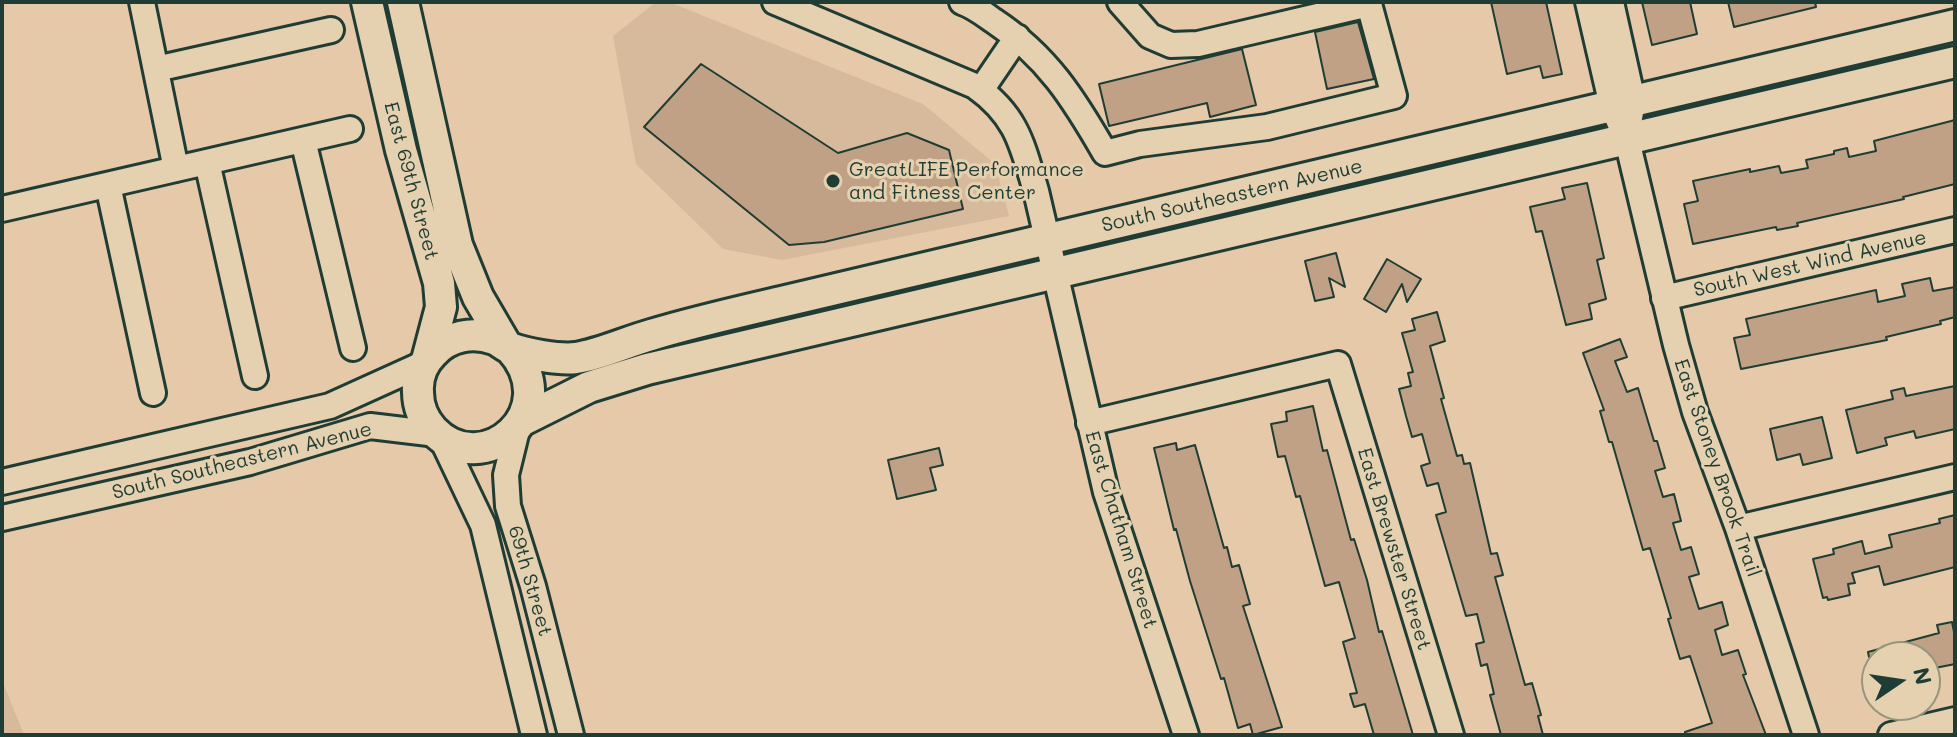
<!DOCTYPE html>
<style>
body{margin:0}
#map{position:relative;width:1957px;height:737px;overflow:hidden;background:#e6c9a8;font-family:Mali,sans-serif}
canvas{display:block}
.frame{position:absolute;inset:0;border:4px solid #1f3d34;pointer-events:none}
.north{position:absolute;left:1861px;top:641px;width:80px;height:80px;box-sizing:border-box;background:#e5d0af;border:2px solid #96957e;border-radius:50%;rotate:77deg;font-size:22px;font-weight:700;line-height:32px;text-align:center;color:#1f3d34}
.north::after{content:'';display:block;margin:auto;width:28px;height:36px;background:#1f3d34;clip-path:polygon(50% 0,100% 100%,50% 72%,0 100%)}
</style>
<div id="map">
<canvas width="1957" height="737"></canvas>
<div class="frame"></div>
<div class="north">N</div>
</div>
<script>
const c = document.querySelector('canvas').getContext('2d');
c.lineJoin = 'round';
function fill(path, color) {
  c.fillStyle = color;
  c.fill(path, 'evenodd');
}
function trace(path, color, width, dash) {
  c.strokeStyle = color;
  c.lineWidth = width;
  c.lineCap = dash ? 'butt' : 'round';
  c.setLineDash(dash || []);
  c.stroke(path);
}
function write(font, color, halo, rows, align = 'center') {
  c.font = font + ' Mali,sans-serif';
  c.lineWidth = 6;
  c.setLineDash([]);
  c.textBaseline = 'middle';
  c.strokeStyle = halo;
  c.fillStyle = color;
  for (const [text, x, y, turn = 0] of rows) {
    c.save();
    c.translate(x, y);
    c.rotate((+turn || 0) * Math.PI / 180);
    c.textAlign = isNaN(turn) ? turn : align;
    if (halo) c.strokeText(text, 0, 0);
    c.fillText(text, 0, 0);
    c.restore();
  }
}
fill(new Path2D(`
 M656 2H669L923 104 995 164 1009 216 782 260 723 249 636 164 613 36Z
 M2 680 24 735H2Z`), '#d7ba9c');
const building = new Path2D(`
 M1491 2H1546L1562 74 1543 78 1540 66 1507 74Z
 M1642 2H1690L1697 34 1652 45Z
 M1728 2H1815L1816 7 1734 27Z
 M1358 22 1374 79 1327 89 1315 32Z
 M1242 49 1256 105 1210 117 1207 103 1109 126 1099 84Z
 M701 64 838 153 907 133 949 150 963 209 824 242 789 245 644 127Z
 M1955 120V184L1903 197 1904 199 1797 223 1798 226 1777 230 1776 227 1693 244 1684 204 1698 201 1693 181 1750 169V172L1779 166 1781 173 1808 168 1806 160 1834 154V151L1847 148 1849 157 1876 151 1874 141Z
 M1587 183 1604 258 1597 260 1606 299 1589 304 1592 319 1566 325 1542 231 1536 232 1530 207 1565 199 1562 188Z
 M1336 253 1345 287 1329 278 1334 297 1315 301 1305 261Z
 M1387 259 1421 279 1407 302 1402 284 1386 312 1364 299Z
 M1930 278 1933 291 1955 287V317L1940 321 1941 324 1886 337 1887 340 1741 369 1734 338 1750 335 1746 319 1876 290 1878 302 1905 296 1902 284Z
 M1437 312 1445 341 1430 346 1444 398 1441 399 1457 456 1462 455 1464 464 1470 463 1491 554 1497 553 1503 575 1495 577 1525 685 1532 683 1541 715 1538 716 1543 735H1501L1490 695 1494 694 1487 664 1481 666 1476 644 1484 642 1477 614 1466 616 1436 515 1446 512 1438 483 1427 486 1421 466 1430 463 1422 434 1412 437 1406 416 1399 389 1411 386 1408 373 1413 372 1402 333 1415 330 1412 319Z
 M1620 339 1627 357 1615 361 1627 392 1638 388 1654 441H1657L1665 468 1655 471 1663 497 1674 494 1681 521 1673 523 1681 550 1691 547 1699 574 1689 577 1699 609 1722 602 1728 625 1715 630 1722 655 1738 650 1746 674 1743 675 1766 735H1685V732L1712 723 1690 656 1680 659 1668 619 1671 618 1650 548 1643 550 1612 442H1609L1600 411 1604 410 1583 353Z
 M1955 386V429L1916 438 1914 431 1885 438 1887 445 1857 453 1846 410 1893 399 1891 391 1904 388 1906 396Z
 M1313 406 1323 451 1327 450 1351 540 1354 539 1367 580 1379 632 1382 631 1413 735H1374L1365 704 1354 707 1350 694 1357 693 1343 642 1355 638 1339 582 1325 586 1300 496 1296 497 1285 456 1278 457 1271 424 1287 421 1286 412Z
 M1822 417 1832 458 1803 465 1800 454 1777 460 1770 429Z
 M1176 443 1177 450 1195 445 1224 548 1227 547 1232 567 1239 565 1250 604 1243 606 1282 727 1253 735 1250 724 1238 728 1224 678 1221 679 1190 581 1176 529 1174 530 1154 448Z
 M939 448 943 465 930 468 936 490 897 499 888 460Z
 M1955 515V567L1884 585 1879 566 1852 573 1855 583 1848 584 1850 595 1828 600 1827 597 1823 598 1813 559 1834 554 1833 549 1862 541 1865 554 1892 547 1889 535 1940 523 1939 519Z
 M1952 622 1955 637V664L1925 670V657H1869L1868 652 1939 633 1937 625Z`);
fill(building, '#c1a185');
trace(building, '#1f3d34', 2);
const minor = new Path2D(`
 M142 2 176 169
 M775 2 975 86C1017 116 1022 144 1036 191L1106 492 1186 735
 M962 2C974 6 984 14 994 21 1047 56 1074 99 1105 153L1140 144 1267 127 1394 96 1369 4 1198 44 1171 45 1150 36 1120 2
 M1588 2 1612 106 1627 140 1676 345 1695 412 1738 528 1806 735
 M1611 2 1633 101 1630 118
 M156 69 331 30
 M981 90 1017 37
 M303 140 353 348
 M207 162 255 376
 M108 185 153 393
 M2 209 350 129
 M1664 298 1955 230
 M1089 423 1338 364 1451 735
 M518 426 506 475 508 506 533 586 571 735
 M441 437 483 525 534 735
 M2 482 330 406 425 363
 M2 518 250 462 370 426 437 434
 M1738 528 1955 477
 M1891 735 1955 720`);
const major = new Path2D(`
 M367 2 401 150 439 283 441 307 427 360
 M403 2 457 245 478 297 506 345
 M510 348C567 410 483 483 433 430 423 419 418 406 418 392 417 377 423 363 433 353 448 336 473 331 494 339 500 341 504 346 510 348 525 354 559 360 576 358 601 354 626 342 651 335 694 322 738 312 781 302L1955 25
 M521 421 589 387 647 369 1955 62`);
trace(minor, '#1f3d34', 30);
trace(major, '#1f3d34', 36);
trace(minor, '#e5d0af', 24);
trace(major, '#e5d0af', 30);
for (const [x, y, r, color] of [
 [833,181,8,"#1f3d34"]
]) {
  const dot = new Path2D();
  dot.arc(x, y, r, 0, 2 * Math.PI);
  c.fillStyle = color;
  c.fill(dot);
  trace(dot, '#e5d0af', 3);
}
write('20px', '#1f3d34', '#e5d0af', [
 ["GreatLIFE Performance",849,170],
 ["and Fitness Center",849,193]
], 'left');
write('20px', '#1f3d34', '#e5d0af', [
 ["East 69th Street",411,181,75],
 ["South Southeastern Avenue",1232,196,-13],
 ["South West Wind Avenue",1810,264,-13],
 ["South Southeastern Avenue",242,461,-14],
 ["East Stoney Brook Trail",1717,468,71],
 ["East Chatham Street",1121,530,73],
 ["East Brewster Street",1394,549,73],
 ["69th Street",530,581,74]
]);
</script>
